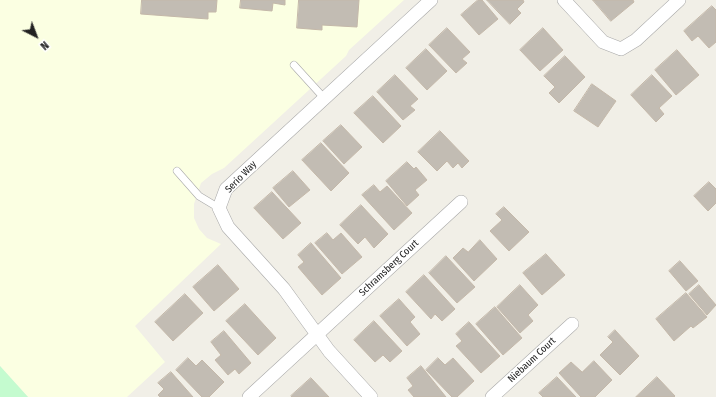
<!DOCTYPE html>
<style>
body{margin:0}
#map{position:relative;width:716px;height:397px;overflow:hidden;background:#f1efe7;font-family:"Fira Sans Condensed",sans-serif}
canvas{display:block}
.north{position:absolute;left:16px;top:16px;width:40px;height:40px;-webkit-text-stroke:3px #fff;paint-order:stroke;rotate:138deg;font-size:11px;font-weight:700;line-height:16px;text-align:center;color:#212121}
.north::after{content:'';display:block;margin:auto;width:14px;height:18px;background:#212121;clip-path:polygon(50% 0,100% 100%,50% 72%,0 100%)}
</style>
<div id="map">
<canvas width="716" height="397"></canvas>
<div class="north">N</div>
</div>
<script>
const c = document.querySelector('canvas').getContext('2d');
c.lineJoin = 'round';
function fill(path, color) {
  c.fillStyle = color;
  c.fill(path, 'evenodd');
}
function trace(path, color, width, dash) {
  c.strokeStyle = color;
  c.lineWidth = width;
  c.lineCap = dash ? 'butt' : 'round';
  c.setLineDash(dash || []);
  c.stroke(path);
}
function write(font, color, halo, rows, align = 'center') {
  c.font = font + ' "Fira Sans Condensed",sans-serif';
  c.lineWidth = 3;
  c.setLineDash([]);
  c.textBaseline = 'middle';
  c.strokeStyle = halo;
  c.fillStyle = color;
  for (const [text, x, y, turn = 0] of rows) {
    c.save();
    c.translate(x, y);
    c.rotate((+turn || 0) * Math.PI / 180);
    c.textAlign = isNaN(turn) ? turn : align;
    if (halo) c.strokeText(text, 0, 0);
    c.fillText(text, 0, 0);
    c.restore();
  }
}
fill(new Path2D(`
 M0 0H404L349 50 346 56 224 168 212 174 201 183 194 204V218L199 229 207 238 221 244 135 326 165 362 127 397H28L0 366Z`), '#fbffe2');
fill(new Path2D(`
 M0 366 28 397H0Z`), '#c4fbcf');
const building = new Path2D(`
 M142 0H217L216 12H208V19L141 14Z
 M241 0H285V5L273 3 272 11 240 8Z
 M299 0H359L357 27 322 25V30L297 28Z
 M478 0H482L498 19 479 35 461 15Z
 M487 0H523L524 2 517 9 521 13 510 24Z
 M593 0H633L634 2 611 21Z
 M712 6 716 10V42L709 48 698 36 692 41 684 31Z
 M447 28 470 52 462 59 467 63 456 73 429 45Z
 M543 28 563 50 540 71 520 50Z
 M426 49 447 71 427 90 406 68Z
 M677 50 699 75 676 95 655 70Z
 M565 56 585 77 559 103 549 93 555 87 544 76Z
 M395 75 418 99 410 106 415 110 403 120 377 92Z
 M652 75 672 96 659 108 664 114 656 122 631 95Z
 M592 84 616 101 598 127 574 111Z
 M373 96 401 126 383 143 354 113Z
 M341 125 362 147 344 164 323 141Z
 M440 131 469 161 462 168 458 163 453 168 447 161 437 171 418 152Z
 M321 143 349 173 331 191 302 160Z
 M407 162 414 169 416 167 427 180 415 190 419 195 407 206 386 181Z
 M293 171 310 190 289 207 273 188Z
 M709 182 716 189V203L708 211 694 196Z
 M374 185 380 192 387 186 412 213 394 230 362 195Z
 M272 192 301 223 283 239 254 208Z
 M361 205 388 234 374 248 365 237 358 244 340 225Z
 M504 207 529 232 509 251 490 231 502 220 496 214Z
 M327 233 333 240 341 233 362 257 342 274 315 243Z
 M480 240 497 259 474 281 453 258 463 248 468 252Z
 M311 243 341 278 322 295 298 267 304 262 298 255Z
 M546 254 565 275 542 295 523 273Z
 M446 256 475 287 457 303 429 273Z
 M680 261 698 281 686 291 669 271Z
 M218 265 239 289 214 311 193 287Z
 M424 275 455 309 442 321 435 314 431 319 406 292Z
 M520 285 538 305 528 315 533 321 520 333 497 307Z
 M699 285 716 305 707 315 689 294Z
 M686 293 707 317 693 328 691 326 674 341 656 319Z
 M185 294 203 313 173 341 155 322Z
 M399 299 415 317 410 322 420 334 407 346 380 316Z
 M245 304 276 338 258 355 226 321Z
 M495 307 522 338 503 355 476 324Z
 M374 321 402 351 390 362 383 355 375 362 354 340Z
 M469 322 500 356 481 373 456 346 462 341 456 334Z
 M615 330 639 356 620 375 600 355 613 342 608 337Z
 M224 331 251 363 239 374 235 369 228 375 215 360 221 355 211 342Z
 M188 358 196 366 202 360 224 382 209 397H202L176 370Z
 M438 358 445 365 453 358 474 381 457 397H452L426 370Z
 M594 361 612 380 595 397H581L559 373 571 362 582 372Z
 M421 366 446 397H414L408 390 413 386 407 378Z
 M171 372 193 397H160L158 395 164 389 158 383Z
 M557 377 576 397H543L539 393Z
 M657 377 675 396 674 397H636Z
 M311 378 329 397H292L291 396Z`);
fill(building, '#c2bcb3');
trace(building, '#c4b8a9', 1);
const service = new Path2D(`
 M294 65 324 98
 M177 171 199 196 219 208`);
const minor = new Path2D(`
 M564 0 603 42 621 49 636 40 679 0
 M249 397 461 202
 M371 397 329 351 284 289 228 227 219 208 226 189 431 0
 M492 397 572 324`);
trace(service, '#a8a8a8', 8);
trace(minor, '#a8a8a8', 14);
trace(service, '#fff', 7);
trace(minor, '#fff', 13);
write('10px', '#212121', '#fff', [
 ["Serio Way",241,177,-46],
 ["Schramsberg Court",389,268,-43],
 ["Niebaum Court",532,360,-43]
]);
</script>
